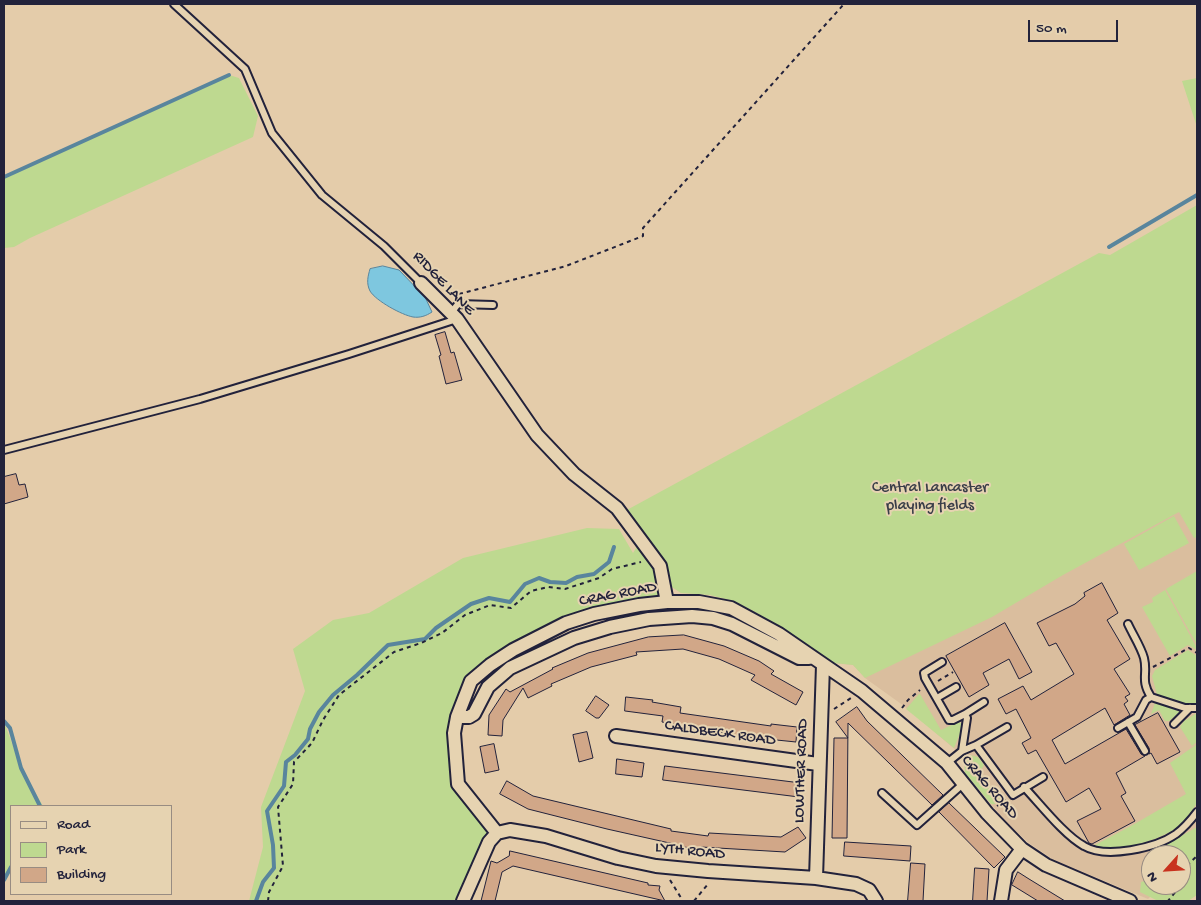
<!DOCTYPE html>
<style>
body{margin:0}
#map{position:relative;width:1201px;height:905px;overflow:hidden;background:#e4ccaa;font-family:"Gochi Hand",sans-serif}
canvas{display:block}
.frame{position:absolute;inset:0;border:5px solid #22223b;pointer-events:none}
.legend{position:absolute;left:10px;top:805px;width:162px;height:90px;box-sizing:border-box;background:#e6d3b1;border:1px solid #988c82;margin:0;padding:6px 9px;list-style:none;font-size:15px;color:#22223b}
.legend li{display:flex;align-items:center;gap:10px;height:25px}
.legend b{width:25px;border:1px solid #988c82}
.north{position:absolute;left:1141px;top:845px;width:50px;height:50px;box-sizing:border-box;background:#e6d3b1;border:1px solid #988c82;border-radius:50%;rotate:244deg;font-size:14px;font-weight:700;line-height:20px;text-align:center;color:#22223b}
.north::after{content:'';display:block;margin:auto;width:18px;height:22px;background:#c8321e;clip-path:polygon(50% 0,100% 100%,50% 72%,0 100%)}
.scale{position:absolute;left:1028px;top:20px;width:90px;height:22px;box-sizing:border-box;border:2px solid #22223b;border-top:0;padding-left:6px;font-size:15px;line-height:18px;white-space:nowrap;color:#22223b;-webkit-text-stroke:4px #e6d3b1;paint-order:stroke}
</style>
<div id="map">
<canvas width="1201" height="905"></canvas>
<div class="frame"></div>
<ul class="legend">
<li><b style="height:6px;background:#e6d3b1"></b>Road</li>
<li><b style="height:14px;background:#bed990"></b>Park</li>
<li><b style="height:14px;background:#d1a788"></b>Building</li>
</ul>
<div class="north">N</div>
<div class="scale">50 m</div>
</div>
<script>
const c = document.querySelector('canvas').getContext('2d');
c.lineJoin = 'round';
function fill(path, color) {
  c.fillStyle = color;
  c.fill(path, 'evenodd');
}
function trace(path, color, width, dash) {
  c.strokeStyle = color;
  c.lineWidth = width;
  c.lineCap = dash ? 'butt' : 'round';
  c.setLineDash(dash || []);
  c.stroke(path);
}
function write(font, color, halo, rows, align = 'center') {
  c.font = font + ' "Gochi Hand",sans-serif';
  c.lineWidth = 4;
  c.setLineDash([]);
  c.textBaseline = 'middle';
  c.strokeStyle = halo;
  c.fillStyle = color;
  for (const [text, x, y, turn = 0] of rows) {
    c.save();
    c.translate(x, y);
    c.rotate((+turn || 0) * Math.PI / 180);
    c.textAlign = isNaN(turn) ? turn : align;
    if (halo) c.strokeText(text, 0, 0);
    c.fillText(text, 0, 0);
    c.restore();
  }
}
fill(new Path2D(`
 M1197 416V849L1181 855H1151V885H1162L1148 899 1054 860 1029 843 1007 823 965 773 964 757 904 706 865 678 853 665 834 663 807 644 757 613 733 601 710 595 681 593 672 587 663 565Z`), '#dabe9e');
fill(new Path2D(`
 M229 75 239 78 258 116 253 137 30 238 14 247 4 248V177Z
 M1197 78V127L1182 81Z
 M1197 205V537L1194 538 1179 512 1063 575 992 617 865 678 853 665 834 663 807 644 757 613 733 601 710 595 681 593 672 587 663 565 625 511 1099 253 1110 255Z
 M1174 516 1189 543 1139 570 1124 544Z
 M587 528 619 529 633 553 641 540 660 566 667 602 566 623 471 681 457 717 458 784 497 833 463 901H249L263 847 261 807 305 691 293 649 333 620 369 613 463 558Z
 M1197 571V645L1166 589Z
 M1165 590 1197 648V650L1188 645 1170 656 1142 607 1153 602 1152 598Z
 M1188 650 1197 656V706L1173 701 1157 695 1152 676 1155 670Z
 M919 694H920L941 730 958 722 961 723 963 726 954 748 906 709Z
 M1158 702 1180 712 1169 721H1165L1159 710 1151 714 1155 703Z
 M1197 713V742L1192 746 1180 727 1184 721Z
 M4 722 22 770 43 806H11V869L4 878Z
 M1197 744V803L1185 821 1172 831 1155 839 1136 845 1113 849 1093 846 1131 826 1186 794 1170 763Z
 M970 755 978 757 984 765 979 773 1000 798 995 804H991L965 773 964 757Z
 M1197 827V895L1188 901H1158L1140 892 1141 882 1151 879V885H1181V855H1160L1162 847Z`), '#bed990');
const water = new Path2D(`
 M383 266 399 270 425 297 432 312C426 316 420 318 413 317 402 315 376 301 370 291 366 283 368 276 370 269Z`);
fill(water, '#7ec7df');
trace(water, '#59859d', 1);
trace(new Path2D(`
 M4 177 229 75
 M1109 247 1197 195
 M4 721 10 728 21 768 40 806
 M4 880 11 867
 M256 901 263 882 274 868 273 845 267 811 284 786 286 762 295 755 308 739 310 729 319 712 333 695 357 675 388 645 425 639 436 628 471 604 489 598 510 602 525 584 539 578 550 582 566 583 577 577 594 574 609 562 614 547`), '#59859d', 4);
const building = new Path2D(`
 M445 332 451 353 454 352 462 380 446 384 439 356 441 355 435 335Z
 M16 474 19 485 25 484 28 497 4 504V477Z
 M1102 583 1118 613 1107 620 1130 659 1114 669 1130 694 1125 697 1128 701 1124 704 1130 715 1114 725 1105 708 1052 740 1065 764 1126 729 1141 754 1145 756 1116 773 1126 793 1121 796 1135 821 1092 844 1089 843 1077 821 1101 809 1089 788 1066 802 1036 750 1028 754 1022 743 1031 738 1016 709 1006 714 998 699 1023 686 1031 700 1074 674 1056 643 1049 646 1037 623 1075 604 1085 596 1084 593Z
 M1005 623 1032 672 1019 679 1009 659 983 673 989 685 969 697 946 656Z
 M684 635 724 646 759 661 774 671 771 674 803 692 796 705 751 680 755 675 719 659 683 649 636 652 637 655 591 667 551 684 552 686 528 698 523 688 503 720 502 736 488 735 489 715 506 689 510 692 553 669 552 668 588 653 648 637Z
 M596 696 609 705 599 718H596L586 711Z
 M626 697 653 700 652 702 681 707 680 713 771 726V724L797 727 796 742 728 735V733L689 729V727L662 722 663 716 625 711Z
 M857 707 867 721 943 795 932 805 848 723 847 838H832L834 738H848L836 722Z
 M1158 713 1180 752 1157 764 1151 753 1149 754V748L1135 725Z
 M587 732 593 758 579 762 573 735Z
 M494 744 499 770 485 773 480 747Z
 M617 759 644 763 642 777 616 774Z
 M665 766 801 783 799 797 663 780Z
 M507 781 533 796 671 829V831L708 836 709 833 781 837 798 827 806 838 785 852 701 847V849L674 846V844L607 829 528 809 500 794Z
 M949 803 1005 857 994 868 939 812Z
 M845 842 911 846 910 861 844 856Z
 M510 851 648 883V885L660 886 659 890 665 901 513 866 502 872 495 901H481L491 861 497 863 509 856Z
 M911 863 925 864 923 901H908Z
 M975 868 989 869 987 901H973Z
 M1018 872 1029 879 1065 901H1038L1012 885Z`);
fill(building, '#d1a788');
trace(building, '#22223b', 1);
const service = new Path2D(`
 M174 4 245 69 272 133 322 195 384 246 421 283
 M451 313 458 304 493 305
 M4 450 200 399 349 354 457 319
 M1128 624C1133 635 1141 647 1144 658 1148 674 1140 680 1151 697
 M942 662 924 673 925 678 949 720H953L965 714 967 718 962 751
 M937 698 956 687
 M965 714 984 702
 M1128 722 1145 751
 M1174 724 1190 708
 M1118 728 1137 717 1146 700 1151 697 1185 708H1197
 M976 745 1007 727
 M947 763 962 751 976 745 1013 795 1043 777
 M1024 787C1041 805 1064 835 1084 846 1106 859 1156 848 1176 834 1184 828 1191 820 1197 812
 M882 793 917 825 964 783`);
const minor = new Path2D(`
 M421 283 457 319 537 435 574 474 617 508 660 566 667 602
 M457 717H469L474 714 488 687 510 668 574 638 610 627 649 619 692 616 713 618 732 624 799 658H809
 M616 736 818 764
 M497 833 458 784 454 733 457 717 471 681 490 665 513 650 566 623 594 614 639 605 667 602H699L731 608 779 634 862 691 947 763 987 813 1022 849 1046 865 1130 901
 M816 878 823 665
 M463 901 489 842 497 833 510 830 546 836 618 858 656 866 708 871 816 878 856 884 869 890 876 901
 M1001 901 1006 870 1022 849`);
trace(service, '#22223b', 10);
trace(minor, '#22223b', 16);
trace(new Path2D(`
 M459 294 566 266 643 236V228L844 4
 M1153 667 1189 648 1197 653
 M938 681 953 672
 M902 708 908 700 920 690
 M834 709 851 698
 M997 806 1006 800
 M1181 871 1197 856
 M670 880 683 901
 M268 901 269 892 283 866 278 807 293 784 294 762 312 743 323 720 339 695 394 652 421 643 442 633 465 615 490 605 511 608 531 591 548 587 565 589 599 578 612 569 641 562
 M694 901 708 884
 M1151 901H1168L1177 890V885`), '#22223b', 2, [4, 4]);
trace(service, '#e6d3b1', 6);
trace(minor, '#e6d3b1', 12);
write('16px', '#22223b', '#e6d3b1', [
 ["RIDGE LANE",443,284,46],
 ["CRAG ROAD",618,595,-11],
 ["CALDBECK ROAD",720,734,8],
 ["LOWTHER ROAD",802,771,-88],
 ["CRAG ROAD",989,788,49],
 ["LYTH ROAD",690,852,6]
]);
write('16px', '#393d48', '#e6d3b1', [
 ["Central Lancaster",930,489],
 ["playing fields",930,507]
]);
</script>
